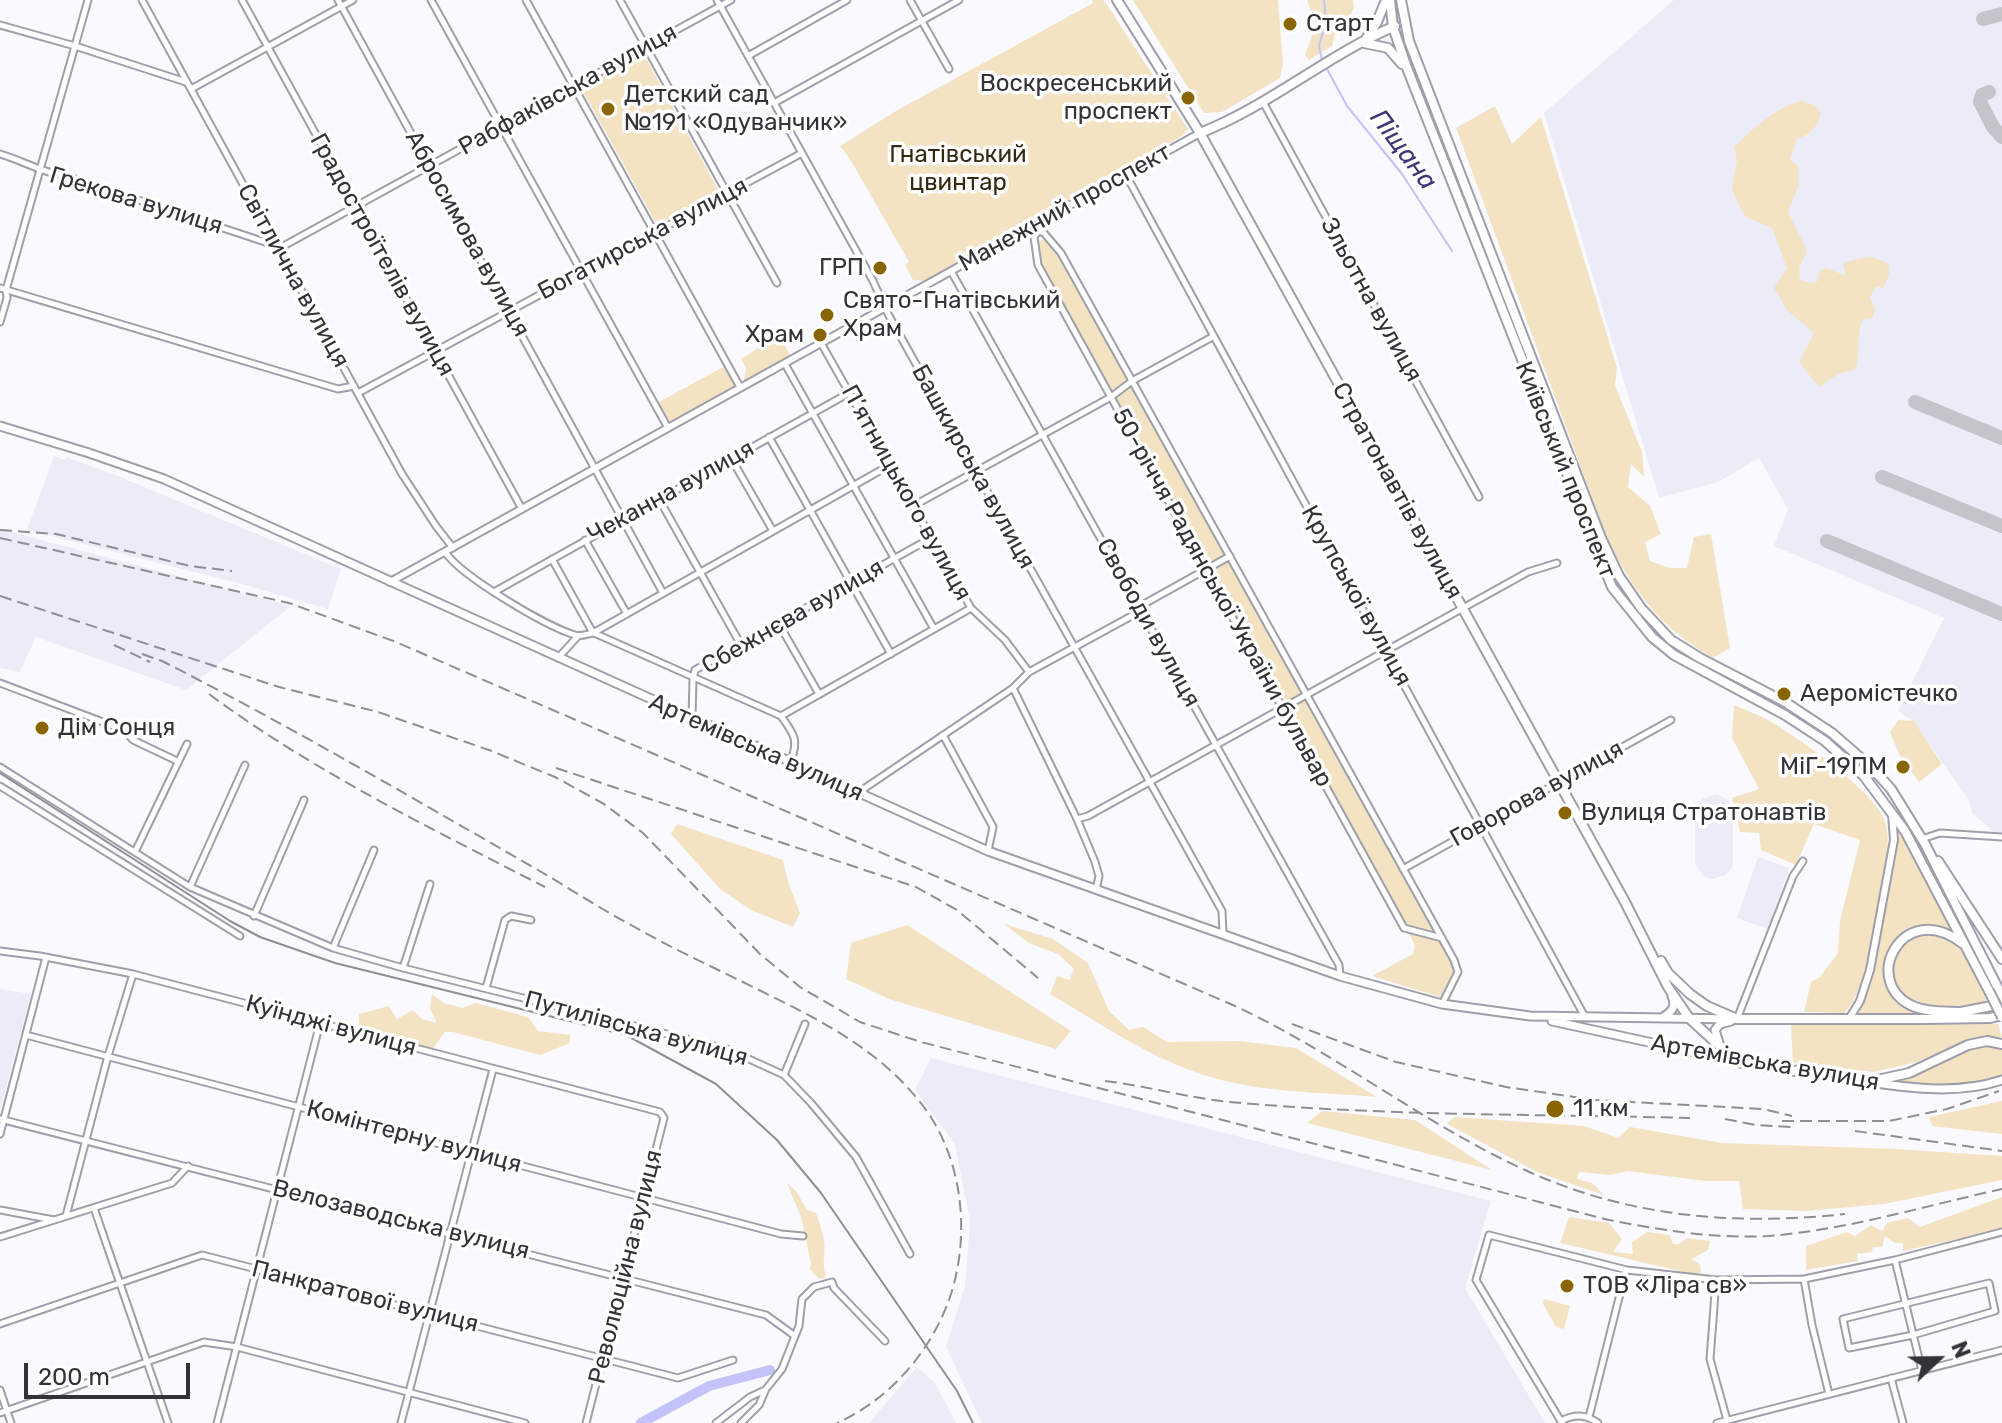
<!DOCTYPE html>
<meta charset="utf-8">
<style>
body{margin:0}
#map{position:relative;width:2002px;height:1423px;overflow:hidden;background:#f9f9ff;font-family:Rubik,sans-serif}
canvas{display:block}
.north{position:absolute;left:1898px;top:1319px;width:80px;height:80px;-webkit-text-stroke:6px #fff;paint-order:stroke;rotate:68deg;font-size:22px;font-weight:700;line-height:32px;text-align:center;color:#323237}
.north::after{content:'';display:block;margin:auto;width:28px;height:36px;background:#323237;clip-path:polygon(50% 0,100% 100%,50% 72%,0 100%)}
.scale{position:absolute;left:24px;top:1363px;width:166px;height:36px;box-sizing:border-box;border:4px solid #323237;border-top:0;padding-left:10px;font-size:24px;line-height:28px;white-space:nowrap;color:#323237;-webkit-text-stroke:6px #fff;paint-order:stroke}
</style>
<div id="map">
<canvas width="2002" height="1423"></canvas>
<div class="north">N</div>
<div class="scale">200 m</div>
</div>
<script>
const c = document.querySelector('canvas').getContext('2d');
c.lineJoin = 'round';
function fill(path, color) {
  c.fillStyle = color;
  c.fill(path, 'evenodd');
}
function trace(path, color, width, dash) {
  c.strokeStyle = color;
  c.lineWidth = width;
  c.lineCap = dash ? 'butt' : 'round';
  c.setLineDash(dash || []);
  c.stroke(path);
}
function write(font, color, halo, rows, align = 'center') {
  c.font = font + ' Rubik,sans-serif';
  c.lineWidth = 7;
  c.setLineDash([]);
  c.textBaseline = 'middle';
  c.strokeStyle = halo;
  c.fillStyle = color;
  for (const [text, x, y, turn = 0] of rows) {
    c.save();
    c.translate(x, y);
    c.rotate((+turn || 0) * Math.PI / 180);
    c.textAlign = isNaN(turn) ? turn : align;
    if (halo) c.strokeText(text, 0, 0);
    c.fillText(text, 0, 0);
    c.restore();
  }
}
fill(new Path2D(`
 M1674 0H2002V834L1993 831 1972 813 1969 800 1914 722 1898 711 1944 618 1774 546 1788 509 1759 458 1718 482 1659 498 1544 113Z
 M54 456 65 460 66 457 118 476 341 569 328 609 238 583 27 530Z
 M0 529 291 606 186 690 36 637 20 672 0 668Z
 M1717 794 1729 801 1733 807V866L1726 875 1712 879 1704 877 1695 864V810L1702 799Z
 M1758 857 1789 868 1768 929 1737 918Z
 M0 989 31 994 0 1110Z
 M931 1058 1491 1201 1465 1288 1545 1423H982L946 1347 965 1286 970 1221 955 1144 915 1090Z
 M917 1367 935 1383 956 1423H869Z`), '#ebecf8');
fill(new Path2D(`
 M1092 0H1103L1109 8 1188 129 1182 136 924 281 913 280 905 265 909 262 850 159 840 146 896 111 1093 3Z
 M1133 0H1278L1283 63 1280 78 1222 112 1204 113Z
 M1307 0H1353L1354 7 1342 36 1336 30 1332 46 1309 60 1305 55 1316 25Z
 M643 53 719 191 657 225 581 88Z
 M1802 101 1814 105 1821 113C1817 128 1811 134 1797 139L1790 160 1798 166 1799 185 1788 212 1807 251 1799 268 1800 280 1811 283 1817 282 1819 272 1826 268 1846 276 1843 264C1861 257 1872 253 1889 265V275L1883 288 1876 286 1870 297 1875 309 1873 318 1863 319C1855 336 1861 351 1856 369L1838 374 1819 387 1799 362 1814 333 1787 310 1774 288 1787 268 1772 228 1746 217 1739 206 1732 188 1737 161 1734 147C1750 131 1780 104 1802 101Z
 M1495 106 1512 144 1541 117 1617 368 1615 385 1642 452 1644 477 1631 464 1628 487 1650 506 1661 534 1645 542 1650 561 1670 568H1687L1694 537 1711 534 1730 648 1713 658C1658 625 1640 599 1609 544L1456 128Z
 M1042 240H1046L1060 255 1451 961 1455 971 1440 997 1372 976 1413 954 1415 946 1406 926 1042 264 1039 243Z
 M779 335 791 357 743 384 746 368 741 359Z
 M725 366 735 384 733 389 672 422 664 416 657 403Z
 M1734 705C1745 710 1757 714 1768 720 1795 735 1880 795 1886 824 1892 855 1880 890 1874 921 1868 952 1866 987 1845 1013L1804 1012 1811 982 1820 977 1838 953 1840 921 1860 840 1814 824 1796 865 1761 850 1759 833 1740 832 1732 798 1759 789 1732 738Z
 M1898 720 1914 721 1942 764 1919 782 1899 754 1890 732Z
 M1895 823 1956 936C1916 912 1871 939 1891 987 1895 995 1897 1001 1905 1006 1912 1011 1921 1012 1927 1015L1858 1016 1868 989 1896 841Z
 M677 824 783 860 788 882 800 913 793 927 751 910 720 889 671 834Z
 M1004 924 1053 939 1088 963 1109 1011 1129 1030 1143 1027 1167 1042 1239 1041 1296 1048 1377 1097C1321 1092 1261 1093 1207 1076 1151 1059 1100 1023 1050 994L1057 976 1069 980 1074 969 1058 954 1029 943Z
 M907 925 1071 1031 1056 1049 889 999 846 979 851 943Z
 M1921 933C1970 940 1969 964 1988 1003 1942 1010 1868 1011 1902 941Z
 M432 994 444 1003 463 1008 475 1003 528 1017 538 1031 570 1035V1043L540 1055 453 1032H445L431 1051 359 1025V1014L389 1006 397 1019 413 1010 422 1019 437 1023 430 1009Z
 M1998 1024 2002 1037 1963 1042 1917 1062 1874 1072 1793 1063 1791 1025Z
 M1985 1046 2002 1049V1077C1969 1084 1926 1091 1894 1082L1961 1053Z
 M2002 1101V1134L1932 1126 1929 1117Z
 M1322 1111 1415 1120 1492 1170 1307 1123Z
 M1454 1117 1584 1126 1618 1138 1630 1127 1722 1143 1896 1149 2002 1156V1180L1884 1204 1806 1211 1743 1209 1739 1181H1706L1627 1171 1610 1175 1579 1172 1577 1179 1592 1183 1604 1195 1539 1173 1447 1124Z
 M787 1183 796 1191 807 1210 816 1213C819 1222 823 1232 824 1241 826 1253 821 1264 826 1275L823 1279 818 1278 810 1269 811 1263 801 1217Z
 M2002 1197V1229L1903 1251V1243H1895L1885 1236 1882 1247H1873L1872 1252 1857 1254 1858 1261 1806 1270V1246L1847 1232 1855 1236 1871 1225 1882 1231 1887 1223 1908 1218 1920 1227Z
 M1569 1217 1609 1223 1622 1239 1613 1252 1633 1254 1632 1242 1647 1232 1670 1235 1673 1244H1679L1687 1238 1710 1241 1708 1250 1691 1259 1700 1264 1701 1271 1697 1275 1560 1243Z
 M1544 1299 1570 1306 1564 1329 1556 1327 1543 1304Z`), '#f3e3c2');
trace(new Path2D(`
 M1322 60 1319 46 1326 21 1324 0
 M1327 69 1347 106 1402 174 1452 251`), '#c4c3f9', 2);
trace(new Path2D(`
 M641 1423 709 1386 770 1370`), '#c4c3f9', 10);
trace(new Path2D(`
 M1983 19 2002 14
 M1989 92 1982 95 1980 102 1993 127 2002 137
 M1915 402 2002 438
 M1882 477 2002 526
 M1827 541 2002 614`), '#c4c4ca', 14);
const minor = new Path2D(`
 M142 0 402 474 436 526 453 548
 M242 0 522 509
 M338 0 663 593
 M431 0 668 428
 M526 0 740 387
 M620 0 777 283
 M717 0 873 281 888 314 1222 911 1223 934
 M910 0 949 69
 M0 25 75 46 186 82
 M748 56 847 0
 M191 89 353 0
 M1263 102 1479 497
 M774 103 959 0
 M0 154C24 161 42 173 66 176L265 242 274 240
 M1126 175 1585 1017
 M1034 225 1038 231 1034 237 1038 265 1404 928 1442 938
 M1038 231 1044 233 1061 253 1454 960 1458 972 1442 1004
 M278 249 731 0
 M951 271 1339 965 1340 976
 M0 288 338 389 354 386
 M0 322 7 298 6 290 88 0
 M821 343 971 608 1005 640 1029 672
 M785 364 934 629
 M358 393 802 153
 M769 437 891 654
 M731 458 773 531
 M659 499 741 645
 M913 506 1111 397 1132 381 1214 336
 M585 540 627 614
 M445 552C461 576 547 627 575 635 581 637 587 634 593 633L890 465
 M552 559 593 633
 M494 592 849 393
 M779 624 819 694
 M594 633 781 716C795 735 799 741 790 763
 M558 658 578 636
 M0 683 124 730 133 740 177 761
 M1013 688 1077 819 1095 862 1099 876 1096 890
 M781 716 971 608
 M692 718 693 679 695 670 931 538
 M943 735 993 827 988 851
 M0 767 190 887 333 948 403 968 727 1049 784 1075 811 1103 856 1157 910 1254
 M0 786 240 936
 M861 795 865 788 1013 688 1029 672 1137 613 1144 604 1230 556
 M1077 819 1088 816 1528 572 1557 563
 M1922 839 1940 833 2002 837
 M135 852 187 744
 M1403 869 1671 720
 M190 887 245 765
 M254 916 304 800
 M333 948 374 850
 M0 951 40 956 133 974 660 1112 664 1118 586 1423
 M403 968 430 884
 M486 988 505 920 511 916 531 920
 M1737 1019 1793 876 1803 861
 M26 1035 781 1234 803 1236
 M784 1075 805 1024
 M0 1119 766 1315 795 1336
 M0 1134 46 957
 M94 1208 168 1423
 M0 1210 54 1220
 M66 1216 108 1056 133 974
 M0 1237 172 1183 188 1166
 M1895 1260 1922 1371
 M1804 1279 1812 1325 1829 1394
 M1716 1280 1710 1359 1727 1420
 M1989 1283 1995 1311 1913 1335 1849 1348 1843 1319Z
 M0 1324 202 1255 678 1378 733 1360
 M1891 1378 1903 1423
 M0 1390 11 1423
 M0 1413 204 1342 237 1347 525 1423
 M1589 1417 1626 1270
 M1561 1421C1574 1414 1585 1414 1598 1423
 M217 1423 320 1023
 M401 1423 493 1069
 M716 1423 750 1397 765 1390
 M741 1423 759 1405 766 1389 782 1369 799 1326 802 1299 814 1287 832 1282 834 1288 885 1341
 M1562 1423 1476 1280 1489 1235 1627 1270 1716 1280 1804 1279 1895 1260 2002 1232
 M1717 1423 2002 1350`);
const tertiary = new Path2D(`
 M390 582 1200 133
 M1849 1019 1860 1001 1870 970 1894 840 1892 814`);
const secondary = new Path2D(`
 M0 426 89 453 164 479 988 851 1340 976 1442 1004 1530 1016 1735 1019
 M1662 1018C1671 1012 1677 1008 1672 996
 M1552 1021 1735 1061
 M1720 1046 1715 1030 1720 1024 1731 1021
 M1870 1082C1913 1089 1960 1094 2002 1080`);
const primary = new Path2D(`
 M1117 0 1200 133 1625 902 1668 987 1689 1018 1737 1062 1868 1082 1909 1073 1968 1045 1987 1041 2002 1044
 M1390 0 1393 27 1407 68 1612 587 1652 637 1674 655 1785 715 1825 741 1864 776 1905 831 1989 991
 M1401 0 1409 41 1601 538 1619 576 1641 608 1671 640 1700 658 1785 702 1832 733 1871 767 1891 789 1925 844 2002 996
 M1366 39 1377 22 1386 0
 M1364 43 1388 48 1402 64
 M1200 133C1269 106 1327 55 1395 26
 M1938 861 2002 959
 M1962 943C1902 897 1858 984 1915 1007 1931 1013 1948 1011 1964 1012
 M1661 961 1668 973 1690 994 1707 1006 1737 1019H1925L1990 1018 2002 1015
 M1961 1012 2002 1004`);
trace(minor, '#9f9fab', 9);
trace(tertiary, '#9f9fab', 10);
trace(secondary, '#9f9fab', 11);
trace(primary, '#9f9fab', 12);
trace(minor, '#fff', 5);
trace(tertiary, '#fff', 6);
trace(secondary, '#fff', 7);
trace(primary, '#fff', 8);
trace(new Path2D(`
 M0 773 230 921 260 937 335 963 626 1035 716 1084 777 1140 821 1193 957 1391 973 1423`), '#8e8e94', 2);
trace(new Path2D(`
 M0 530 56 534 190 566 232 571
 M0 538 289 603 396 642 1235 1006C1336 1053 1424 1124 1525 1170 1627 1217 1735 1226 1845 1214
 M0 596 279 687 378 712 489 750 555 777 604 804 643 833 760 954 800 987 860 1022 921 1042 1609 1220C1662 1230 1714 1239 1768 1236 1847 1230 1924 1206 2002 1189
 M114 645 150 662
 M142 654 162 661C290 726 414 799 538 870 569 888 599 908 631 925 673 949 717 969 761 991 820 1020 878 1049 920 1102 962 1154 971 1231 951 1294 933 1349 891 1399 837 1423
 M209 694C313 771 430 828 545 887
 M556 768 916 887 957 910 1038 978
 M1292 1024 1396 1062 1506 1087 1595 1100 1763 1109 1792 1116
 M1105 1081C1147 1086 1188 1098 1230 1102 1382 1116 1537 1114 1690 1118
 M1725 1119 1756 1125 1791 1127
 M1782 1121H1889L1947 1109 1999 1091
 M1855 1131 2002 1151`), '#8e8e94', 2, [12, 6]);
const primaryBridge = new Path2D(`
 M1989 991 2002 1017`);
trace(primaryBridge, '#9f9fab', 12, []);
trace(primaryBridge, '#fff', 8);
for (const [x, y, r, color] of [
 [1290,24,8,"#886501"],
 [1188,98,8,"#886501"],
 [608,109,8,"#886501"],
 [880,268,8,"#886501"],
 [827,315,8,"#886501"],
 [820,335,8,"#886501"],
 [1784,694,8,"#886501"],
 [42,728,8,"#886501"],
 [1903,767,8,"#886501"],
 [1565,813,8,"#886501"],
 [1555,1109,10,"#886501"],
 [1567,1286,8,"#886501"]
]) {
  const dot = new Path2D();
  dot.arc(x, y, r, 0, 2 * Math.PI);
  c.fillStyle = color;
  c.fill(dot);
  trace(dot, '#fff', 3);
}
write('24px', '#323237', '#fff', [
 ["Старт",1306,24],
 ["Воскресенський",1172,84,"right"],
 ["проспект",1172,112,"right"],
 ["Детский сад",624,95],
 ["№191 «Одуванчик»",624,123],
 ["ГРП",864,268,"right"],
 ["Свято-Гнатівський",843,301],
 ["Храм",843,329],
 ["Храм",804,335,"right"],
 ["Аеромістечко",1800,694],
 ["Дім Сонця",58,728],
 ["МіГ-19ПМ",1887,767,"right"],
 ["Вулиця Стратонавтів",1581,813],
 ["11 км",1573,1109],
 ["ТОВ «Ліра св»",1583,1286]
], 'left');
write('24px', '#323237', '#fff', [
 ["Рабфаківська вулиця",568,90,-29],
 ["Грекова вулиця",136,201,17],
 ["Манежний проспект",1065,208,-29],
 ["Абросимова вулиця",467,234,61],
 ["Богатирська вулиця",643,239,-28],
 ["Градостроїтелiв вулиця",382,255,61],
 ["Світлична вулиця",293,276,61],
 ["Зльотна вулиця",1371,300,61],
 ["Башкирська вулиця",973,467,61],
 ["Київський проспект",1565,470,68],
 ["Стратонавтів вулиця",1397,491,61],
 ["Чеканна вулиця",671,492,-29],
 ["П’ятницького вулиця",906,493,61],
 ["Крупської вулиця",1356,596,61],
 ["50-річчя Радянської України бульвар",1222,598,61],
 ["Сбежнєва вулиця",793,617,-30],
 ["Свободи вулиця",1148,623,61],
 ["Артемівська вулиця",756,748,24],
 ["Говорова вулиця",1537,794,-29],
 ["Куїнджі вулиця",331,1026,15],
 ["Путилівська вулиця",636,1029,15],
 ["Артемівська вулиця",1765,1063,10],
 ["Комінтерну вулиця",414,1137,15],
 ["Велозаводська вулиця",401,1220,14],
 ["Революційна вулиця",626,1267,-76],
 ["Панкратової вулиця",365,1297,14]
]);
write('24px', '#342910', '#fff', [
 ["Гнатівський",958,155],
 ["цвинтар",958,183]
]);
write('italic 26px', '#3e3676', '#fff', [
 ["Піщана",1403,150,53]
]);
</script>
